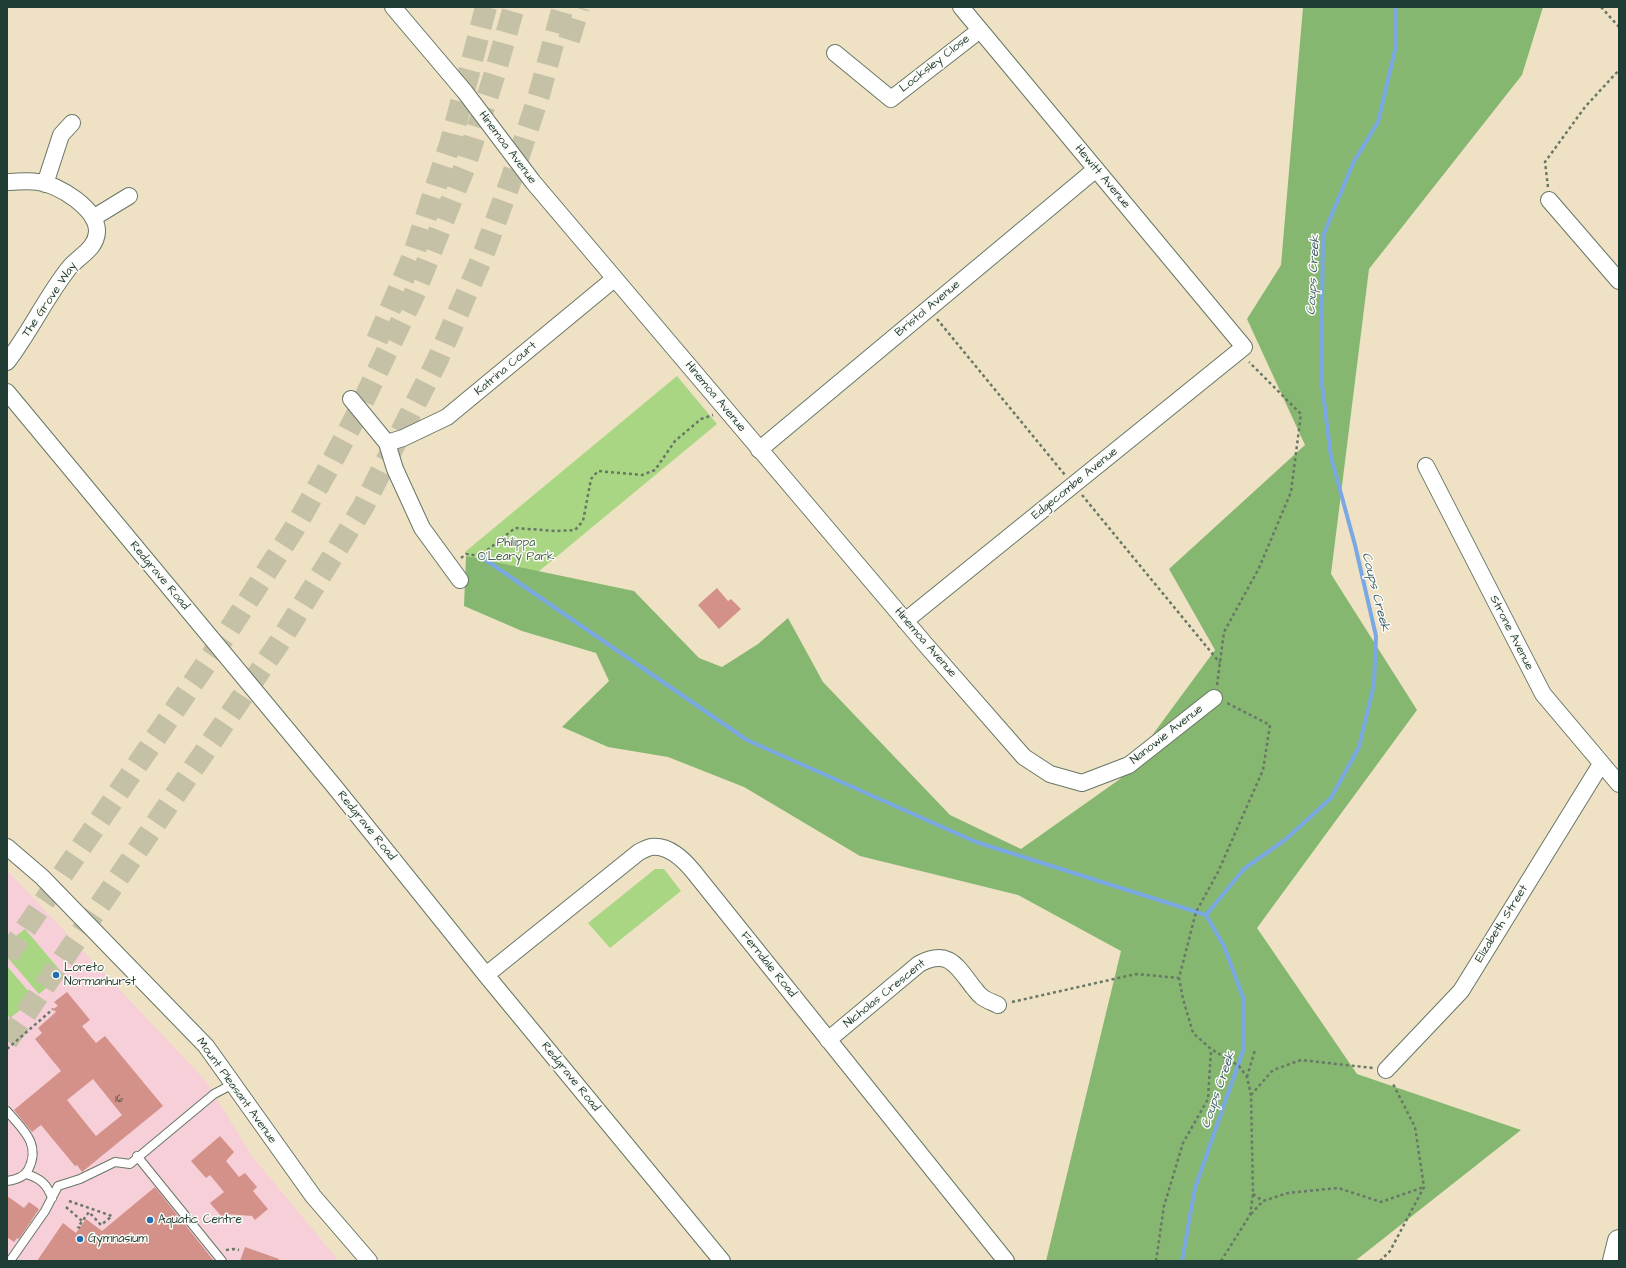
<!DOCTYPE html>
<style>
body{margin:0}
#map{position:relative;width:1626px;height:1268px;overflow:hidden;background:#efe2c4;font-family:"Architects Daughter",sans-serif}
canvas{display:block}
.frame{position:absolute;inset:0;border:8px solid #1f3d34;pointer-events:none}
</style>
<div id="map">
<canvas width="1626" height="1268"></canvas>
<div class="frame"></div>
</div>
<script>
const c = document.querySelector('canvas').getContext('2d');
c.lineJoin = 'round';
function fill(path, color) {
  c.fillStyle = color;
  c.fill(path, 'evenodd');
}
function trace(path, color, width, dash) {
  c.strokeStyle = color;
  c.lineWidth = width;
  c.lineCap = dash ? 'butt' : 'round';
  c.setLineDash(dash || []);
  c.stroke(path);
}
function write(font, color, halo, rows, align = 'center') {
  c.font = font + ' "Architects Daughter",sans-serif';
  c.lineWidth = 3;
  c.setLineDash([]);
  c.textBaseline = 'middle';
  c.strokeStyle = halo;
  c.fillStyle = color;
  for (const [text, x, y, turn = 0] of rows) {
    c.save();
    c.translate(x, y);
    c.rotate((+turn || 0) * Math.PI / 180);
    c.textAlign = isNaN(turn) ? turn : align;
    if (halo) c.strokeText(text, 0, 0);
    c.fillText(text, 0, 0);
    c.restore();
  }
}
fill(new Path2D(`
 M7 870 205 1080 252 1156 339 1261H7Z`), '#f6cfd8');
fill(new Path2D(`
 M677 376 717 424 503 601 465 552Z
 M655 869H664L681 891 610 948 588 923Z
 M25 929 63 974 39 994 7 957V943Z
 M7 966 35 999 10 1018 7 1015Z`), '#a9d683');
fill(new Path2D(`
 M1303 7H1543L1522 75 1369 269 1331 574 1417 710 1257 928 1357 1074 1521 1130 1355 1261H1046L1121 951 1018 895 860 856 744 787 668 757 608 747 562 727 609 681 596 653 522 631 464 606 466 556 634 591 699 658 722 667 758 644 788 618 823 682 950 815 1021 849 1120 779 1215 650 1169 569 1305 445 1247 319 1281 265Z`), '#86b771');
trace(new Path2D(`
 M480 556 747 740 976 842 1206 915
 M1182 1261 1195 1188 1244 1048V1000L1224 946 1206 915 1244 869 1286 839 1331 798 1359 747 1374 684 1376 636 1355 545 1331 457 1321 377 1323 236 1353 163 1378 122 1395 50 1396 7`), '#79a8e2', 4);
fill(new Path2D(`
 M717 588 728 601 731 599 741 609 719 629 698 605Z
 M67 992 90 1020 82 1026 96 1043 105 1036 163 1106 82 1172 77 1165 75 1166 41 1125 32 1132 14 1110 61 1071 35 1039 42 1033 38 1028 56 1012 53 1009 58 1006 54 1002ZM93 1079 122 1115 96 1136 67 1100Z
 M220 1136 234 1152 226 1161 239 1177 245 1173 257 1187 253 1191 268 1209 255 1220 252 1216 226 1214 222 1217 210 1203 224 1192 210 1175 206 1178 191 1161Z
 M155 1187 214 1261H37L63 1223 76 1233 86 1219 102 1231Z
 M7 1196 24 1208 29 1202 39 1209 19 1239 17 1238 14 1242 7 1237Z
 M245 1247 279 1259V1261H240Z`), '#d49189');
trace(new Path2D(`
 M569 40 579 7
 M377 340 413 256 451 141 486 7
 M7 956 229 630 294 529 328 469 354 420 414 295 465 166 495 73 514 7
 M7 1041 279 643 363 507 437 361 482 258 511 180 539 95 563 7`), '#c5c1a7', 22, [22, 11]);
const service = new Path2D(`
 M7 1111C22 1129 42 1144 28 1170 24 1177 15 1180 7 1181
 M137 1156 222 1261
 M26 1174C40 1178 47 1184 52 1198
 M10 1261 45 1211 58 1186 80 1179 115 1162 130 1164 214 1094 233 1084`);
const minor = new Path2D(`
 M393 7 465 92 533 182 925 644 1024 757 1050 774 1082 783 1129 765 1214 698
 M835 53 891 99 980 30
 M7 182C17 182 28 180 38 182 58 184 98 209 97 232 96 249 79 256 69 268 46 297 30 332 7 362
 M45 184 61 135 72 123
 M1549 200 1619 281
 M93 218 129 196
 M7 392 334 786 486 975 722 1261
 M351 399 387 443 395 469 422 528 460 580
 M387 443 403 438 447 417 614 279
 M759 450 1096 169
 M1426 466 1543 694 1619 784
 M905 621 1244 347 961 7
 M7 847 42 877 206 1046 313 1196 369 1261
 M486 975 639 852C643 850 647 848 651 847 669 845 683 859 693 871L1006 1261
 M828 1040 919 964C948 948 957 966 973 987 976 990 978 994 981 996 985 1000 992 1002 998 1005
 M1386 1070 1461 991 1601 764`);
const secondary = new Path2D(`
 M1614 1261 1619 1241`);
trace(service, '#687766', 10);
trace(minor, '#687766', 18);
trace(secondary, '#687766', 24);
trace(new Path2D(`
 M1601 7 1619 27
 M1548 187 1545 162 1585 107 1619 70
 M937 319 1065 475
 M1082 495 1220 663
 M461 558 466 554 480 556 515 528 556 531 575 530 583 521 591 479 598 471 642 475 655 470 675 441 701 419 713 415
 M1217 685 1224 632 1259 568 1291 492 1301 414 1249 362
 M1012 1002 1136 974 1179 978
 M7 1049 53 1009
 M1247 1077 1255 1050
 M1251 1095 1273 1070 1301 1060 1373 1068
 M1253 1194 1263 1201
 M69 1201 112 1216 101 1225 89 1212 78 1227 80 1228
 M66 1207 82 1221
 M1251 1214 1263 1201 1288 1193 1338 1188 1381 1202 1424 1187
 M226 1250 234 1249 239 1250
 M1156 1261 1164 1206 1183 1143 1208 1099 1211 1050
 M1221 1261 1250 1215 1253 1194 1251 1095 1247 1077 1239 1066 1211 1049 1193 1033 1183 999 1179 978 1196 912 1218 872 1263 770 1270 725 1227 703
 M1380 1261 1390 1251 1424 1187 1415 1127 1392 1082`), '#687766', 2.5, [3, 3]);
trace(service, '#fff', 8);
trace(minor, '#fff', 16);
trace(secondary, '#fff', 22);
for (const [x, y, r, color] of [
 [56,975,4,"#1f6fb2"],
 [150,1220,4,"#1f6fb2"],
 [80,1239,4,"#1f6fb2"]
]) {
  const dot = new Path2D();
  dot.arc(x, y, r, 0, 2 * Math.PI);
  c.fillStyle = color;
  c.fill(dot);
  trace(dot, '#fdfcf7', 1.5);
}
write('10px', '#4c5249', null, [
 ["16",119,1100]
]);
write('12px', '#1f3d34', '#fdfcf7', [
 ["Locksley Close",935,64,-38],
 ["Hinemoa Avenue",507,148,53],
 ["Hewitt Avenue",1102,177,50],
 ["The Grove Way",50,300,-56],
 ["Bristol Avenue",928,309,-40],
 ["Katrina Court",506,369,-40],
 ["Hinemoa Avenue",715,397,50],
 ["Edgecombe Avenue",1075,484,-39],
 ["Redgrave Road",159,576,50],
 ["Strone Avenue",1511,633,63],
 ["Hinemoa Avenue",925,643,49],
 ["Nanowie Avenue",1167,735,-38],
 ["Redgrave Road",366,826,51],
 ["Elizabeth Street",1502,924,-58],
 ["Ferndale Road",768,965,51],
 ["Nicholas Crescent",885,994,-39],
 ["Redgrave Road",570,1077,51],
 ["Mount Pleasant Avenue",236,1091,54]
]);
write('12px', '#426348', '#fdfcf7', [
 ["Philippa",516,543],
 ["O'Leary Park",516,557]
]);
write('12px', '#1f3d34', '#fdfcf7', [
 ["Loreto",64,968],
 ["Normanhurst",64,982],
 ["Aquatic Centre",158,1220],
 ["Gymnasium",88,1239]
], 'left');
write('italic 13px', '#3a5d68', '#fdfcf7', [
 ["Coups Creek",1314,275,-87],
 ["Coups Creek",1375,592,76],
 ["Coups Creek",1219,1090,-71]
]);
</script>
